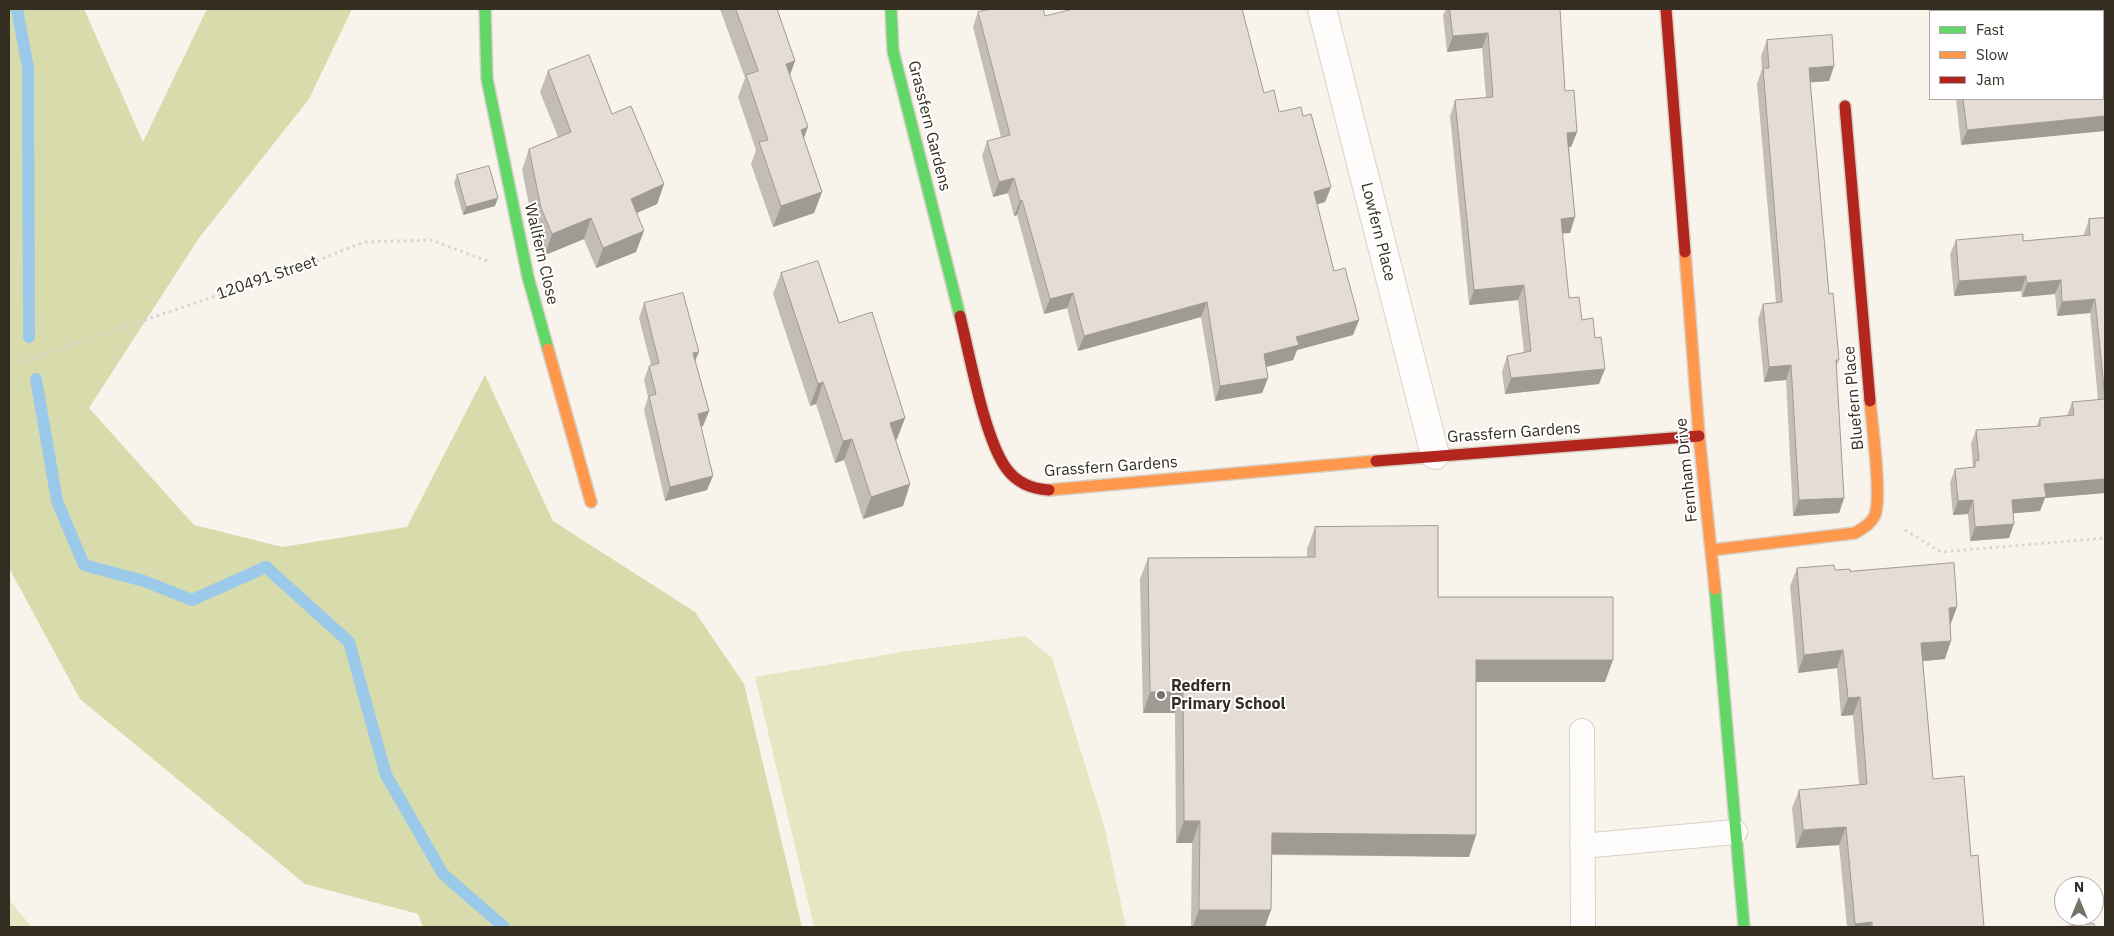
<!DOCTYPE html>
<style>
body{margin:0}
#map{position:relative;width:2114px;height:936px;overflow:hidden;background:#f9f4eb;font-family:"IBM Plex Sans",sans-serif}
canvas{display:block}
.frame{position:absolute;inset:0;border:10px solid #332d22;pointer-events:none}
.legend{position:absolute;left:1929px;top:10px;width:175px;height:90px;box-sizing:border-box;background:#fff;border:1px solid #adaba7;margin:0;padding:6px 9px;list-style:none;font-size:15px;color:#332d22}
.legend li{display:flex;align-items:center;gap:10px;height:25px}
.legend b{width:25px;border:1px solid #adaba7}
.north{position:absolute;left:2054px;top:876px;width:50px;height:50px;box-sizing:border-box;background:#fff;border:1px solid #adaba7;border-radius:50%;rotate:0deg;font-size:14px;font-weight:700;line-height:20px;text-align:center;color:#332d22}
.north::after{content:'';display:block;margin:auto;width:18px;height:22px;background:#787368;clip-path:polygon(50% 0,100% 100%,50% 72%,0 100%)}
</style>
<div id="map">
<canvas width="2114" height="936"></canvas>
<div class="frame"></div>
<ul class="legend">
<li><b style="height:6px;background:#63d668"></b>Fast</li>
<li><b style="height:6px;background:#ff974d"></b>Slow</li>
<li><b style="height:6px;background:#b3261e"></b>Jam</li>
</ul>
<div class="north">N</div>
</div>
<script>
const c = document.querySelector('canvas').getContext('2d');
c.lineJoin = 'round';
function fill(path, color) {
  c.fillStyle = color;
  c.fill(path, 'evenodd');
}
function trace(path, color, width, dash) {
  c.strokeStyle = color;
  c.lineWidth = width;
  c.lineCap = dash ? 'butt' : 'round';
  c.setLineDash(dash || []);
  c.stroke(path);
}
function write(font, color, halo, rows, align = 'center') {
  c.font = font + ' "IBM Plex Sans",sans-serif';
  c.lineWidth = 4;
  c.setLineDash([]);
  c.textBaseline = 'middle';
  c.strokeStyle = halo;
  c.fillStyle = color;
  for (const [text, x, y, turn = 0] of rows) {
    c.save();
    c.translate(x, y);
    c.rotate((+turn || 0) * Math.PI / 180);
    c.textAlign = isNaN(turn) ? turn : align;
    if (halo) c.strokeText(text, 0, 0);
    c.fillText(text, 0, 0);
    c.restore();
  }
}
fill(new Path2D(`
 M1025 636 1052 658 1105 829 1126 927H814L755 677 908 651Z
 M9 900 32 927H9Z`), '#e5e6c2');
fill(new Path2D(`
 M9 9H84L143 142 207 9H352L309 99 199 238 89 408 194 525 282 547 407 527 485 375 553 521 695 612 744 684 802 927H423L418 914 305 884 80 699 9 568Z`), '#d8dbab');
trace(new Path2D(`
 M17 9 28 68 29 337
 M36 379 57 501 84 565 144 581 192 600 266 567 349 642 386 775 443 874 504 927`), '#9ac9ea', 12);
const lane = new Path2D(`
 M1582 731 1583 927
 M1582 846 1735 832`);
const street = new Path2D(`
 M1322 9 1435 455`);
const fast = new Path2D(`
 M485 9 487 79 528 277 548 349
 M891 9 893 51 960 316
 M1715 589 1744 927`);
const slow = new Path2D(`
 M1685 252 1699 436 1715 589
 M548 349 591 502
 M1049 490 1376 461
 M1712 550 1855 533C1863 528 1871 524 1875 515 1882 496 1872 424 1870 401`);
const jam = new Path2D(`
 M1666 9 1685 252
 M1845 106 1870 401
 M960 316C970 356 984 437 1006 468 1016 482 1032 489 1049 490
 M1376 461 1699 436`);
trace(lane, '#d7d2c7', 26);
trace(street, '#d7d2c7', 30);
trace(fast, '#d7d2c7', 14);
trace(slow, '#d7d2c7', 14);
trace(jam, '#d7d2c7', 14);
trace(new Path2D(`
 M9 366 296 269 364 242 431 240 490 262
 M1905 530 1941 552 2105 538`), '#d7d5d3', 3, [2.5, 4]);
trace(lane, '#fefdfc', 24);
trace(street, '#fefdfc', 28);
trace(fast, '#63d668', 11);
trace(slow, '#ff974d', 11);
trace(jam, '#b3261e', 11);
fill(new Path2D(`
 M720 9H777L795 61 790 75 804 139 822 192 814 213 773 227 751 164 756 150 738 97 745 78Z
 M1446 9H1560L1565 91 1577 132 1571 147H1569L1575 217 1570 233H1562L1569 298 1582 320 1599 384 1505 394 1502 372 1507 356 1524 353 1518 300 1469 305 1450 116 1455 100 1486 98 1482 48 1447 52 1443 15Z
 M1170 10 1264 93 1279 112 1303 116 1331 187 1325 202 1317 204 1334 271 1359 320 1353 335 1297 350 1293 360 1266 367 1268 378 1262 393 1215 401 1201 317 1078 351 1067 308 1044 314 1017 215 1014 216 1008 193 993 197 982 156 987 141 1001 137 973 27 978 12 1045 16Z
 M1767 40 1834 66 1829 81 1810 82 1829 294 1839 360 1836 367 1844 498 1839 513 1793 516 1786 380 1764 382 1758 319 1763 304 1776 303 1757 84 1762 69 1761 56Z
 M548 71 612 114 664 184 657 204 637 213 636 252 596 268 584 239 545 255 534 229 522 170 529 149 558 137 540 92Z
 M1956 99H2103L1961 145Z
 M457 175 495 206 463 215 454 183Z
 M2105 218V493L2045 498 2040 511 2013 513 2009 538 1970 541 1968 514 1953 515 1950 483 1955 469 1972 468 1973 466 1971 444 1976 430 2037 426 2040 418 2067 416 2072 402 2098 400 2090 313 2057 316 2055 294 2022 297 2021 291 1954 296 1950 254 1956 240 2023 241 2084 236V234L2089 219Z
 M781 273 839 323 905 418 897 439 896 440 910 484 903 506 863 519 844 460 835 463 816 404 810 406 773 294Z
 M644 303 695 361 709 411 703 426H701L707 490 665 501 644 410 648 397 644 380 649 366 651 365 639 318Z
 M1315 527 1438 597 1605 682H1476V835L1469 857 1272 855 1265 927H1191L1192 843H1176L1175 713H1143L1140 579 1148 558 1307 557V549Z
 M1797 568 1850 571 1950 626 1945 659 1923 661 1933 779 1971 856 1984 927H1847L1839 845 1796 848 1792 808 1799 790 1859 785 1853 715 1841 716 1837 668 1798 673 1790 586Z`), '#c4bdb7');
fill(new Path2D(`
 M1488 33 1482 48 1447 52 1453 36Z
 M795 61 787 83 786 64Z
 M1834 66 1829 81 1803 83 1809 68Z
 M2105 116V131L1961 145 1967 130Z
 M808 127 800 149 801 130Z
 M1577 132 1571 147 1562 148 1567 133Z
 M1014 178 1008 193 993 197 999 182Z
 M664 184 657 204 623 219 631 199Z
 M1331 187 1325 202 1309 207 1314 192Z
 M822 192 814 213 773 227 781 206Z
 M498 198 495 206 463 215 466 207Z
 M1022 200 1017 215 1014 216 1020 201Z
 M1575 217 1570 233 1555 234 1561 219Z
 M591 218 584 239 545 255 552 234Z
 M644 231 636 252 596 268 603 248Z
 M2026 276 2021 291 1954 296 1959 281Z
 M2061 280 2055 294 2022 297 2027 283Z
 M1524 285 1518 300 1469 305 1474 290Z
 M1073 293 1067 308 1044 314 1050 299Z
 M2095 299 2090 313 2057 316 2062 302Z
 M1207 302 1201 317 1078 351 1084 336Z
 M1359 320 1353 335 1297 350 1293 360 1258 369 1264 354 1296 337Z
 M699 352 693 366V353Z
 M1791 365 1786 380 1764 382 1769 367Z
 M1605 369 1599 384 1505 394 1511 378Z
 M1268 378 1262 393 1215 401 1220 386Z
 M823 382 816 404 810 406 818 384Z
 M709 411 703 426 693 428 698 414Z
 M905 418 897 439 882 444 890 423Z
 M852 439 844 460 835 463 843 441Z
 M713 476 707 490 665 501 670 487Z
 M2105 479V493L2045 498 2040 511 2007 514 2012 500 2044 484Z
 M910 484 903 506 863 519 871 497Z
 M1844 498 1839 513 1793 516 1799 500Z
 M1973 500 1968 514 1953 515 1958 501Z
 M2014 524 2009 538 1970 541 1975 527Z
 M1957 607 1950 626 1949 608Z
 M1951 641 1945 659 1914 662 1921 643Z
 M1843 650 1837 668 1798 673 1804 655Z
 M1476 660H1613L1605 682H1468Z
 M1150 692H1183L1175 713H1143Z
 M1860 697 1853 715 1841 716 1848 698Z
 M1184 821H1200L1192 843H1176Z
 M1846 827 1839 845 1796 848 1803 830Z
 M1272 833 1476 835 1469 857 1264 854Z
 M1199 910H1271L1265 927H1193Z
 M1872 922 1870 927H1854L1855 924Z`), '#a09a95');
const building = new Path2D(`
 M736 9H777L795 61 786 64 808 127 801 130 822 192 781 206 759 142 768 140 746 75 758 71Z
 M992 9H1043L1045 16 1073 9H1170V10L1173 9H1242L1264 93 1274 90 1279 112 1301 107 1303 116 1311 114 1331 187 1314 192 1334 271 1345 268 1359 320 1296 337 1299 345 1264 354 1268 378 1220 386 1207 302 1084 336 1073 293 1050 299 1022 200 1020 201 1014 178 999 182 987 141 1010 135 978 12Z
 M1450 9H1560L1565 91 1574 90 1577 132 1567 133 1575 217 1561 219 1569 298 1579 297 1582 320 1593 318 1595 338 1601 337 1605 369 1511 378 1507 356 1531 351 1524 285 1474 290 1455 100 1493 97 1488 33 1453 36Z
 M1832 35 1834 66 1809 68 1829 294 1833 293 1839 360H1836L1844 498 1799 500 1791 365 1769 367 1763 304 1782 302 1763 68H1769L1767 40Z
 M589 55 612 114 631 106 664 184 631 199 644 231 603 248 591 218 552 234 541 208 529 149 571 132 548 71Z
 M2103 69H2105V116L1967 130 1963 99H2103Z
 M489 166 498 198 466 207 457 175Z
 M2105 218V479L2044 484 2046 497 2012 500 2014 524 1975 527 1973 500 1958 501 1955 469 1975 467V461L1979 460 1976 430 2040 426V418L2074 415 2072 402 2105 399 2095 299 2062 302 2061 280 2027 283 2026 276 1959 281 1956 240 2023 234V241L2090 235 2089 219Z
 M818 261 839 323 872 312 905 418 890 423 910 484 871 497 852 439 843 441 823 382 818 384 781 273Z
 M683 293 699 352 693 353 709 411 698 414 713 476 670 487 649 396 656 394 649 366 659 363 644 303Z
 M1438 526V597H1613V660H1476V835L1272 833 1271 910H1199L1200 821H1184L1183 692H1150L1148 558 1315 557V527Z
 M1954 563 1957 607 1949 608 1951 641 1921 643 1933 779 1964 776 1971 856 1978 855 1984 927H1872V922L1855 924 1846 827 1803 830 1799 790 1867 784 1860 697 1848 698 1843 650 1804 655 1797 568 1834 565 1835 570 1850 569V571Z
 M2094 924 2095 927H2059Z`);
fill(building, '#e4dcd5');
trace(building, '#a09a95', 1);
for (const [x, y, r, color] of [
 [1161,695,5,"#787368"]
]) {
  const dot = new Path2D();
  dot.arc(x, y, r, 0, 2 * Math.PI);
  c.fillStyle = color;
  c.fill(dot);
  trace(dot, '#fff', 2);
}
write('16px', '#332d22', '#fff', [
 ["Grassfern Gardens",929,126,76],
 ["Lowfern Place",1378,232,76],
 ["Wallfern Close",541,254,77],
 ["120491 Street",267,278,-19],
 ["Bluefern Place",1854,398,-95],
 ["Grassfern Gardens",1514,433,-4],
 ["Grassfern Gardens",1111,467,-4],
 ["Fernham Drive",1687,470,-96]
]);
write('bold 16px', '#332d22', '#fff', [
 ["Redfern",1171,686],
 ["Primary School",1171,704]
], 'left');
</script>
